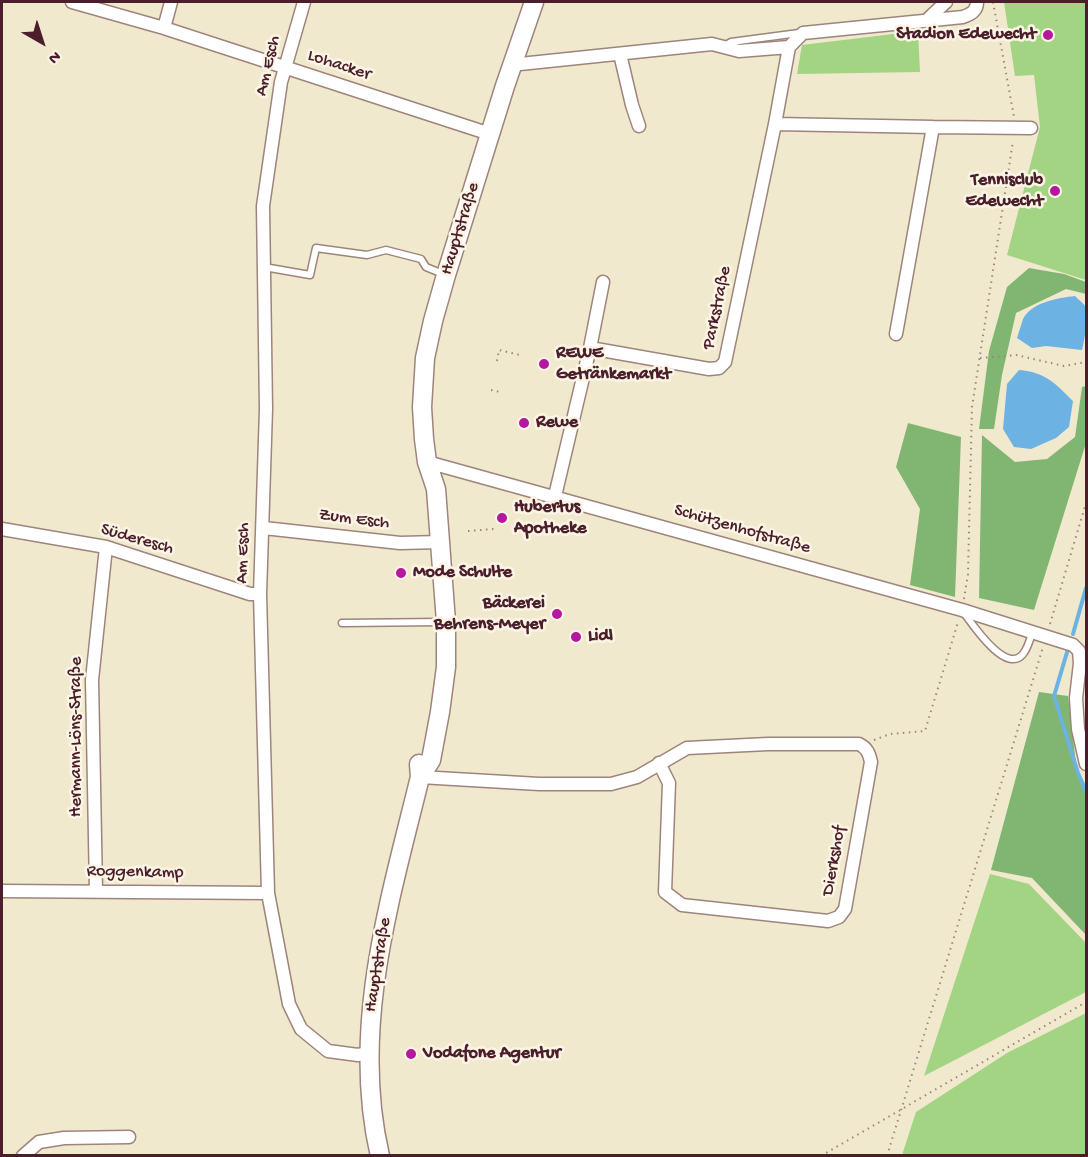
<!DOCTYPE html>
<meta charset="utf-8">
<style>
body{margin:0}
#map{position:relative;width:1088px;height:1157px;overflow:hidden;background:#f1e9cd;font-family:"Gochi Hand",sans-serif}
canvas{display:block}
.frame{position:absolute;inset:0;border:3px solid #4a1f2b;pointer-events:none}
.north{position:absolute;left:12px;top:12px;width:60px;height:60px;-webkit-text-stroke:4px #fcf5e5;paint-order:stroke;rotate:141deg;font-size:16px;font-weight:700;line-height:24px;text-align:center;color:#4a1f2b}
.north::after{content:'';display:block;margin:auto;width:21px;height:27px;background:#4a1f2b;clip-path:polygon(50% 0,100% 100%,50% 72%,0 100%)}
</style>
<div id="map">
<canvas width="1088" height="1157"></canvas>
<div class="frame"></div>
<div class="north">N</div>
</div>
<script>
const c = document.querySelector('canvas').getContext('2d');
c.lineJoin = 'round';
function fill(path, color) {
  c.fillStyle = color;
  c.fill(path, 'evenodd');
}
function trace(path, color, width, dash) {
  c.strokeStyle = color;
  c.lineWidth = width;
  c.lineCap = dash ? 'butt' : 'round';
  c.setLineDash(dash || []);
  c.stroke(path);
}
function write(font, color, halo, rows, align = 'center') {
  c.font = font + ' "Gochi Hand",sans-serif';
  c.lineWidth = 5;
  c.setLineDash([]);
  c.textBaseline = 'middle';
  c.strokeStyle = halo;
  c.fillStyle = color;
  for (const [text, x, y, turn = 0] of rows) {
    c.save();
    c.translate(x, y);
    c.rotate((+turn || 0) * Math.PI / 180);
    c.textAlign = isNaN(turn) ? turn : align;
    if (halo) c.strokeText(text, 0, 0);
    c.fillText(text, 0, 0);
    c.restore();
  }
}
fill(new Path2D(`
 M1004 2H1086V280L1007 255 1040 127 1034 75 1015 76Z
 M918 31 920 72 797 74 802 45Z
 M990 874 1029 884 1086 943V992L924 1076Z
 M1086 1013V1155H902L916 1112 1007 1053Z`), '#a2d484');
fill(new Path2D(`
 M1029 268 1064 274 1086 282V294L1066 289 1016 313 1002 375 994 429H979L989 351 1007 287Z
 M1086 386V443L1034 610 979 598 982 435 1015 462 1047 459 1075 437 1082 387Z
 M908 423 961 437 955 597 910 585 920 509 896 467Z
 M1039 692 1068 696 1077 772 1086 795V935L1032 878 991 870Z`), '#81b672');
fill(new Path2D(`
 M1075 296C1078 299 1083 303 1085 306 1088 317 1085 339 1082 350L1046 346 1032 348 1017 338C1019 332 1021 325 1023 319 1032 302 1058 298 1075 296Z
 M1019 370C1045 372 1055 383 1073 401L1069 427 1056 438 1031 449 1014 447 1003 429 1007 384Z`), '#6cb2e2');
trace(new Path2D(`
 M1073 634 1086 588
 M1068 649 1054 696 1078 773 1086 791`), '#6cb2e2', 4);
const service = new Path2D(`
 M724 46 731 42 799 33
 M264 267 310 275 316 248 367 255 386 250 421 259 426 267 443 274
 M964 613C973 625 1006 675 1023 654 1027 649 1030 640 1032 633
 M342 623 442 622`);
const minor = new Path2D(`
 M72 2 164 28 490 134
 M304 2 281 82 263 206 266 409 260 594 268 893 289 1004 301 1029 328 1051 358 1055 369 1053
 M929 21V18L946 2
 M164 28 171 2
 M620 54 632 105 639 126
 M514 62 520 64 712 44 739 51 789 47 803 33 963 17C971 14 977 11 977 2
 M775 124 933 127 896 334
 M933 127 1031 128
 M590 348 603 282
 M427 462 962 610 1073 645 1079 651 1080 663 1076 698 1078 729 1086 764
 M555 496 590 348 709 369 719 368 725 362 775 124 789 47
 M264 528 400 543 440 542
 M2 529 106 547 250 594H260
 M420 777 539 784H611L637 777 687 748 768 744H859C867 748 869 753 871 762L845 909 839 917 828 921 682 905 665 892 669 783 659 763
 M2 891 268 893
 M96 891 92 680 106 547
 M23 1156 39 1142 64 1138 129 1137`);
const secondary = new Path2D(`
 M420 777 431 760 440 712 446 667V622L436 489 427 462 424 439 422 407 425 358 433 321 446 275 505 86 534 2
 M380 1156C350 1028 390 900 420 777L419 764`);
trace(service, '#9e847c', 9);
trace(minor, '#9e847c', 15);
trace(secondary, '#9e847c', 21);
trace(new Path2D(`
 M993 2 1014 117
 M980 358 1016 355 1064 366 1086 362
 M497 361 499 350 520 355
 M491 390 500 392
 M468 531 494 529
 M964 599 968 574 972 407 1013 141
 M1050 624 1086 503
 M874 740 890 734 925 731 958 622
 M821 1156 1086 1002
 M887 1156 1043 647`), '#9e847c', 2, [1.5, 4.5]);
trace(service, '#fff', 6);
trace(minor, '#fff', 12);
trace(secondary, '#fff', 18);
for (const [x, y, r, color] of [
 [1048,35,6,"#b5179e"],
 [1055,191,6,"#b5179e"],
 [544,364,6,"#b5179e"],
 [524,423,6,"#b5179e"],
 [502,518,6,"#b5179e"],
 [401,573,6,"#b5179e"],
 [557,614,6,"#b5179e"],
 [576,637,6,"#b5179e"],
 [411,1054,6,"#b5179e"]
]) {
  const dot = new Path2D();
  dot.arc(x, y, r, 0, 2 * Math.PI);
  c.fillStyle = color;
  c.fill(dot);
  trace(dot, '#fcf5e5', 2);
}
write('bold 18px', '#4a1f2b', '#fcf5e5', [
 ["Stadion Edewecht",1036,35,"right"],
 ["Tennisclub",1043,181,"right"],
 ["Edewecht",1043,202,"right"],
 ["REWE",556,354],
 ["Getränkemarkt",556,375],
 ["Rewe",536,423],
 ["Hubertus",514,508],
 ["Apotheke",514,529],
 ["Mode Schulte",413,573],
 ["Bäckerei",545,604,"right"],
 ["Behrens-Meyer",545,625,"right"],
 ["Lidl",588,637],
 ["Vodafone Agentur",423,1054]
], 'left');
write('18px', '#4a1f2b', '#fcf5e5', [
 ["Am Esch",269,66,-77],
 ["Lohacker",339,66,18],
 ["Hauptstraße",461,229,-73],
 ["Parkstraße",718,308,-78],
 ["Zum Esch",354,520,7],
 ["Schützenhofstraße",742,530,16],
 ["Süderesch",137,540,16],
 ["Am Esch",244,553,-88],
 ["Hermann-Löns-Straße",77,737,-90],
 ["Dierkshof",835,861,-80],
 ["Roggenkamp",135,873,1],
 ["Hauptstraße",379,965,-81]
]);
</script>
